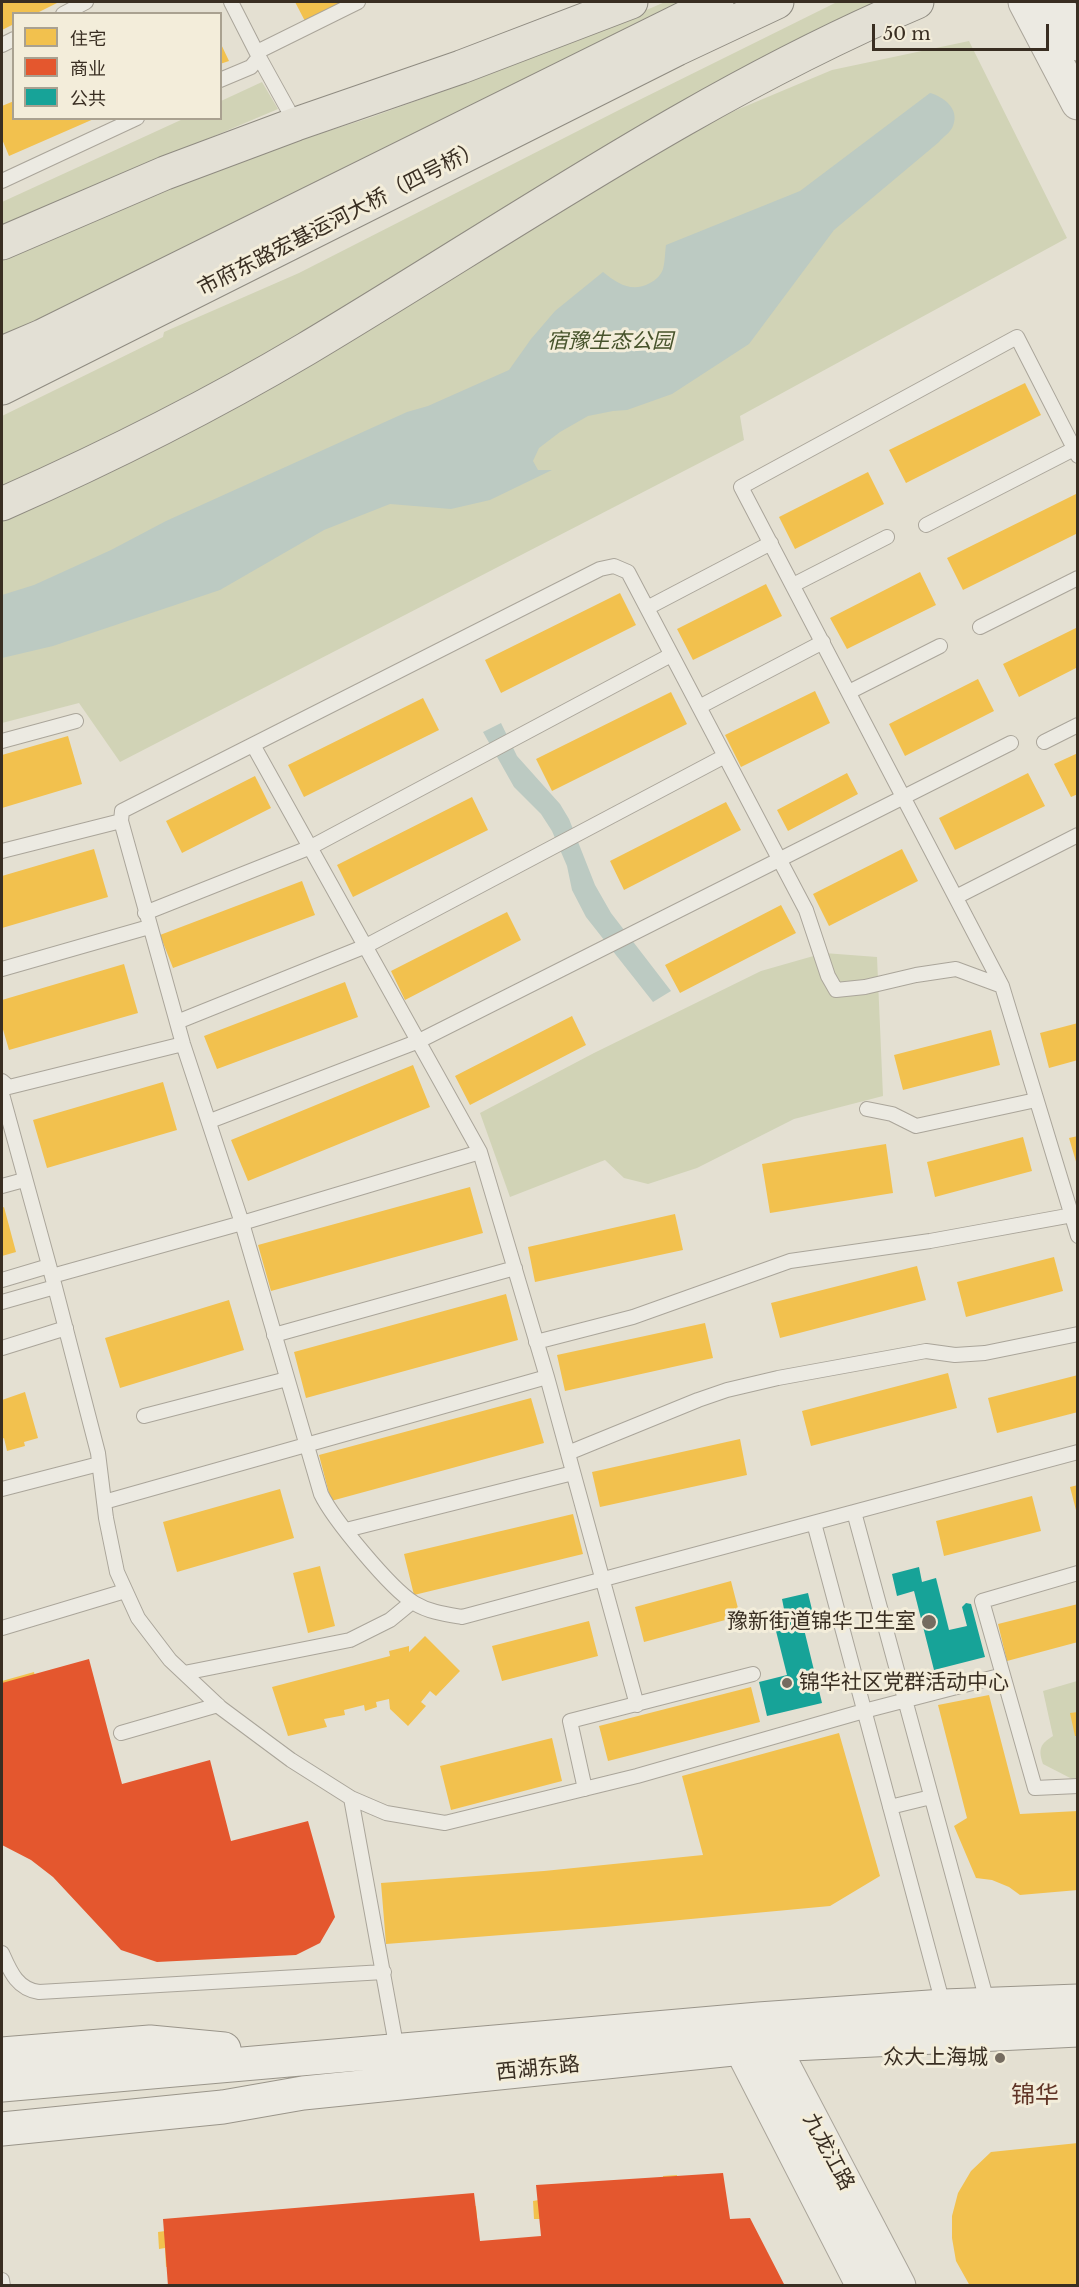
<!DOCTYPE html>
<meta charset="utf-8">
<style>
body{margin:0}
#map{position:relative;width:1079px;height:2287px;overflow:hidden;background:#e4e0d2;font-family:"Libre Baskerville","Noto Sans SC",serif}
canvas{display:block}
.frame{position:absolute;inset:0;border:3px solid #392e22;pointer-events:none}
.legend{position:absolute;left:12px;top:12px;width:210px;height:108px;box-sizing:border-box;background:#f3edda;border:2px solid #a9a190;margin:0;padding:8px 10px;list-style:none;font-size:18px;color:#392e22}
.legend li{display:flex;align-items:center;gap:12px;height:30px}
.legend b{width:30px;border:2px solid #a9a190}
.scale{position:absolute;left:872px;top:24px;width:177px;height:27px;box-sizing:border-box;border:3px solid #392e22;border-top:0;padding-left:8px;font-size:18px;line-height:21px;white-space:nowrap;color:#392e22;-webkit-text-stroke:4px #f3edda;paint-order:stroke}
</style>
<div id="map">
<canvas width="1079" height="2287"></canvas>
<div class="frame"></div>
<ul class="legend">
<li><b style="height:16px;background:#f2c14e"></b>住宅</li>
<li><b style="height:16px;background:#e4572e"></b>商业</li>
<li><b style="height:16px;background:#17a398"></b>公共</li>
</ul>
<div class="scale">50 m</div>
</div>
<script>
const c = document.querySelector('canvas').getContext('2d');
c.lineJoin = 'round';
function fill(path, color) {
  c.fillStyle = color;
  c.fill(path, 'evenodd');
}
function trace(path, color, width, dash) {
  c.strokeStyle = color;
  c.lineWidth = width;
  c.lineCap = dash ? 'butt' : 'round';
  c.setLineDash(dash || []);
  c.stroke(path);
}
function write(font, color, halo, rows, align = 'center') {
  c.font = font + ' "Libre Baskerville","Noto Sans SC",serif';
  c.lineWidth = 6;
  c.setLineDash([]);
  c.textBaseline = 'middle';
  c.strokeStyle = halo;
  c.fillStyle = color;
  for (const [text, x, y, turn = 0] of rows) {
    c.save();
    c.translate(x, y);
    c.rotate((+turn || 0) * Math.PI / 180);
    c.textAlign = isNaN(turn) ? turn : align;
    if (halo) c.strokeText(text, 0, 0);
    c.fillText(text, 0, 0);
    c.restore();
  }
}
fill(new Path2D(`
 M665 2H699L2 337V255L209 169 369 118 482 77 581 38Z
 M837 2H882L772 58 694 94 282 352 2 493V416L163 337 164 332 299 273 621 109Z
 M969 41 1067 238 740 416 744 440 120 762 79 703 2 723V516L708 122 832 70Z
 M262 82 278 109 2 226V202L183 119 220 118 221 101Z
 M824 953 877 957 883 1096 794 1119 697 1168 648 1184 624 1178 605 1160 510 1197 480 1113 594 1053 761 971Z
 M1077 1681V1781H1076L1043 1764C1038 1749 1040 1744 1053 1736L1043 1691Z`), '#d1d3b6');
fill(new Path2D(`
 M930 93C944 97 960 109 953 126 951 132 943 137 939 142L834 230 749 344 672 394 627 410 613 411 588 416 560 432 539 448 533 461 538 470H552L490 500 451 509 390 504 324 530 220 590 53 646 2 658V595L34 585 111 550 166 521 407 412 428 406 509 370 531 339 555 311 603 272C618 284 632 293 650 283 656 280 661 275 663 269 665 262 665 252 666 245L800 191Z
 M501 723 517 756 560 804 569 819 595 885 611 913 671 991 653 1002 586 917 572 890 567 866 552 831 541 814 514 787 483 732Z`), '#bccac2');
fill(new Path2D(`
 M2 2H59L35 14H14V24L2 30Z
 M295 2H348L306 23Z
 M220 42 229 61 220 64Z
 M14 101V118H96L9 156 2 139V106Z
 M1025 383 1041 415 906 483 889 450Z
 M868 472 884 504 795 549 779 517Z
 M1078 493V533L963 590 947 558Z
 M920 572 936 605 847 649 830 618Z
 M766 584 782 616 693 660 677 629Z
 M620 593 636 625 501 693 485 660Z
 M1078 627V667L1019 697 1003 664Z
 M978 679 994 711 905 756 889 724Z
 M815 691 830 723 741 767 725 735Z
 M671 692 687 724 552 791 536 759Z
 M423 698 439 730 304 797 288 765Z
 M68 736 82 784 2 808V755Z
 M1078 753V794L1071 797 1054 764Z
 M847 773 858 794 788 831 777 810Z
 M1028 773 1045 806 955 850 939 818Z
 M255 776 271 808 182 853 166 821Z
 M472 797 488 830 353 897 337 865Z
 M726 802 741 830 624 890 610 861Z
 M94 849 108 897 2 928V876Z
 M902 849 918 881 829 926 813 894Z
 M302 881 315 915 173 968 160 935Z
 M781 905 796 933 680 993 665 965Z
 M507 912 521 940 405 1000 391 971Z
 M124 964 138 1013 9 1050 2 1026V1000Z
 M345 982 358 1017 217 1069 204 1036Z
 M572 1016 586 1045 470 1105 455 1076Z
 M1078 1023V1060L1049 1068 1040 1033Z
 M991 1030 1000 1065 903 1090 894 1055Z
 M413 1065 430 1107 248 1181 231 1140Z
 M163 1082 177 1130 47 1168 33 1120Z
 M1078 1136V1165H1077L1069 1138Z
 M1023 1137 1032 1171 935 1197 927 1162Z
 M886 1144 893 1193 770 1213 762 1164Z
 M470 1187 483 1233 271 1291 258 1245Z
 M4 1207 16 1252 2 1256V1208Z
 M675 1214 683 1250 535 1282 528 1247Z
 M1054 1257 1063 1291 966 1317 957 1282Z
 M917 1266 926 1300 780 1338 771 1303Z
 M506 1294 518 1340 306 1398 294 1352Z
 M229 1300 244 1350 120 1388 105 1338Z
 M705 1323 713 1358 565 1391 557 1355Z
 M948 1373 957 1408 811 1446 802 1411Z
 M1078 1375V1412L997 1433 988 1398Z
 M25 1392 38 1438 24 1442 25 1446 7 1451 4 1438 2 1439V1400Z
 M531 1398 544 1443 331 1501 319 1455Z
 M740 1439 747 1475 600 1507 592 1472Z
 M1078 1485V1513L1077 1514 1070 1487Z
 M280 1489 294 1538 177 1572 163 1522Z
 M1032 1496 1041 1531 944 1556 936 1521Z
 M573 1514 583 1554 414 1595 404 1554Z
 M320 1566 335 1626 308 1633 293 1573Z
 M731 1581 740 1616 644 1642 635 1607Z
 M1078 1604V1642L1007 1661 998 1624Z
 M589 1621 598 1656 502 1681 492 1646Z
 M425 1636 460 1671 436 1696 430 1691 421 1702 426 1706 408 1726 390 1709 389 1699 376 1702 377 1707 365 1711 364 1705 344 1710 345 1715 324 1719 327 1727 288 1736 272 1687 390 1656 389 1651 409 1646V1652Z
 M34 1672 43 1707 10 1716 12 1723 16 1722 24 1751 2 1757V1681Z
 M751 1687 760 1722 608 1761 599 1726Z
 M989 1695 1020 1814 1078 1811V1890L1020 1895 1009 1887 992 1880 976 1878 954 1826 967 1818 938 1705Z
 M1078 1712V1736H1075L1070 1713Z
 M839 1733 880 1876 830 1906 605 1927 386 1944 381 1883 544 1871 703 1855 682 1776Z
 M552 1738 562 1781 451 1810 440 1766Z
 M209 1765 218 1798 184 1807 186 1816 191 1815 198 1843 150 1856 143 1831 147 1830 144 1818 109 1828 100 1793 153 1779 155 1787 170 1783 168 1776Z
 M1078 2143V2286H970L956 2261 952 2238V2216L958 2193 971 2171 991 2152Z
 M677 2175 678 2188 687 2187 686 2181 710 2179 711 2189H714L715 2202 709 2203 710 2223 691 2225 690 2210 682 2211 683 2232H672L671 2227 661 2228 660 2212 652 2213V2226L602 2230V2219H595L596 2236 584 2237V2240L571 2241 569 2223H567L568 2238 542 2240 540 2219H534L533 2201 539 2200V2193L547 2192V2189L564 2188V2196L571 2195 570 2183 586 2182 587 2188 620 2185 621 2197 629 2196 628 2184 663 2181V2176Z
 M452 2204V2208L476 2206 479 2241H468L469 2249 415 2253V2245L397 2246V2254L342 2259V2253L331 2255 328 2218 354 2216V2212L368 2211 369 2216 400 2213V2224L408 2223 407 2213 441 2210 440 2205Z
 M266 2212 267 2218H270L271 2236H266L267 2254 243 2256V2261L230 2263 228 2243H222L223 2259 211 2260 212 2264 198 2265 196 2247 192 2248 193 2264 166 2267 165 2248 159 2249 158 2232 165 2231V2221Z`), '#f2c14e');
fill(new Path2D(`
 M89 1659 122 1784 210 1760 231 1841 308 1821 335 1917 320 1943 296 1955 157 1962 121 1950 53 1877 31 1860 2 1845V1683Z
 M723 2173 730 2219 750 2218 785 2286H168L163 2219 474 2193 480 2241 541 2236 536 2185Z`), '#e4572e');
fill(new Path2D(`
 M919 1567 922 1582 936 1578 949 1630 967 1626 962 1607 966 1603 971 1604 985 1657 934 1670 914 1591 897 1596 892 1574Z
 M808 1593 814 1618 802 1621 822 1703 767 1716 759 1682 787 1675 776 1631 771 1632 769 1623 786 1619 782 1599Z`), '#17a398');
const service = new Path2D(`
 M63 14 86 2
 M2 45 14 39
 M257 52 358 2
 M259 57 296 124
 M220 80 251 67 259 57 231 2
 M2 181 137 118
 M1078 456 1017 337 741 487 1002 986 1078 1236
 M926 525 1074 449
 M793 585 887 537
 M647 608 771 543
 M980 627 1078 578
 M849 692 940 646
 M699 707 823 642
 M2 741 76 721
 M1044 742 1078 725
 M253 745 480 1152 547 1377 637 1705
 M2 851 121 821
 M956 897 1078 835
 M145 913 311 847 671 655
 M2 969 149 927
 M1002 986 956 969 916 975 865 987 836 990 828 976 806 910 628 572 614 566 600 569 122 811 121 821 183 1044 242 1223 321 1494C333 1519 390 1588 414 1603 429 1612 444 1614 462 1617L1078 1452
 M177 1022 366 946 725 756
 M2 1081 9 1087 183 1044
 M2 1094 55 1287 98 1453 106 1518 117 1572 138 1618 170 1660 221 1708 291 1760 351 1798 386 1813 445 1823 637 1776 864 1711 1003 1675
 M867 1109 892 1114 916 1126 1036 1100
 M210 1121 419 1041 1011 743
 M2 1186 24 1180
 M52 1276 242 1223 480 1152
 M2 1280 49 1266
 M2 1302 55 1287
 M274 1335 515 1268
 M536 1342 633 1317 790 1261 930 1241 1078 1214
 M2 1348 66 1328
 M144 1416 287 1379
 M568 1453 698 1400 727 1390 778 1378 926 1351 955 1355 985 1353 1078 1334
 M2 1489 99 1464
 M104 1502 547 1377
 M854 1512 988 2005
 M814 1523 944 2008
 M346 1530 573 1473
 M1078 1573 982 1601 1035 1788 1078 1786
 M2 1628 125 1591
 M184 1673 350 1640 390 1620 412 1602
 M121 1733 218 1705
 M585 1789 570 1721 753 1674
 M351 1798 397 2050
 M890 1807 931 1797
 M2 1953C10 1971 17 1989 39 1992L384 1972
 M2 2280 3 2286`);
const tertiary = new Path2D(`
 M1025 2 1078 103
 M1056 2 1078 44
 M760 2021 899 2286
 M728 2023 863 2286`);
const secondary = new Path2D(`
 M2 2054 150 2042 224 2049
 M2 2085 759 2019 944 2006 1078 2001
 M2 2129 223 2107 303 2093 772 2045 1078 2030`);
const primary = new Path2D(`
 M2 243 165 173 296 124 461 67 631 2
 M2 353 42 336 717 2
 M2 388 677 49 777 2
 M2 504C106 458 208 407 306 349 507 229 700 94 917 2`);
trace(service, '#aaa59a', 16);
trace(tertiary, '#aaa59a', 35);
trace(secondary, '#9a958a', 35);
trace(primary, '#8f8b81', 35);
trace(service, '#eceae2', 14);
trace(tertiary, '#eceae2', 33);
trace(secondary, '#eceae2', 33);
trace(primary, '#e3e0d5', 33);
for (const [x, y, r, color] of [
 [929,1622,8,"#756c60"],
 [787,1683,6,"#756c60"],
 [1000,2058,6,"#756c60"]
]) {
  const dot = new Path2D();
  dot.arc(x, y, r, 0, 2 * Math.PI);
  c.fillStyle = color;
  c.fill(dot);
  trace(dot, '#f3edda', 2);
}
write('21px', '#392e22', '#f3edda', [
 ["市府东路宏基运河大桥（四号桥）",340,219,-27],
 ["西湖东路",538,2069,-6],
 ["九龙江路",828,2152,62]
]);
write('italic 21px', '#47532b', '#f3edda', [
 ["宿豫生态公园",610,342]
]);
write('21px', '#392e22', '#f3edda', [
 ["豫新街道锦华卫生室",916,1622],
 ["锦华社区党群活动中心",799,1683,"left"],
 ["众大上海城",988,2058]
], 'right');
write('24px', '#613526', '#f3edda', [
 ["锦华",1035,2096]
]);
</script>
